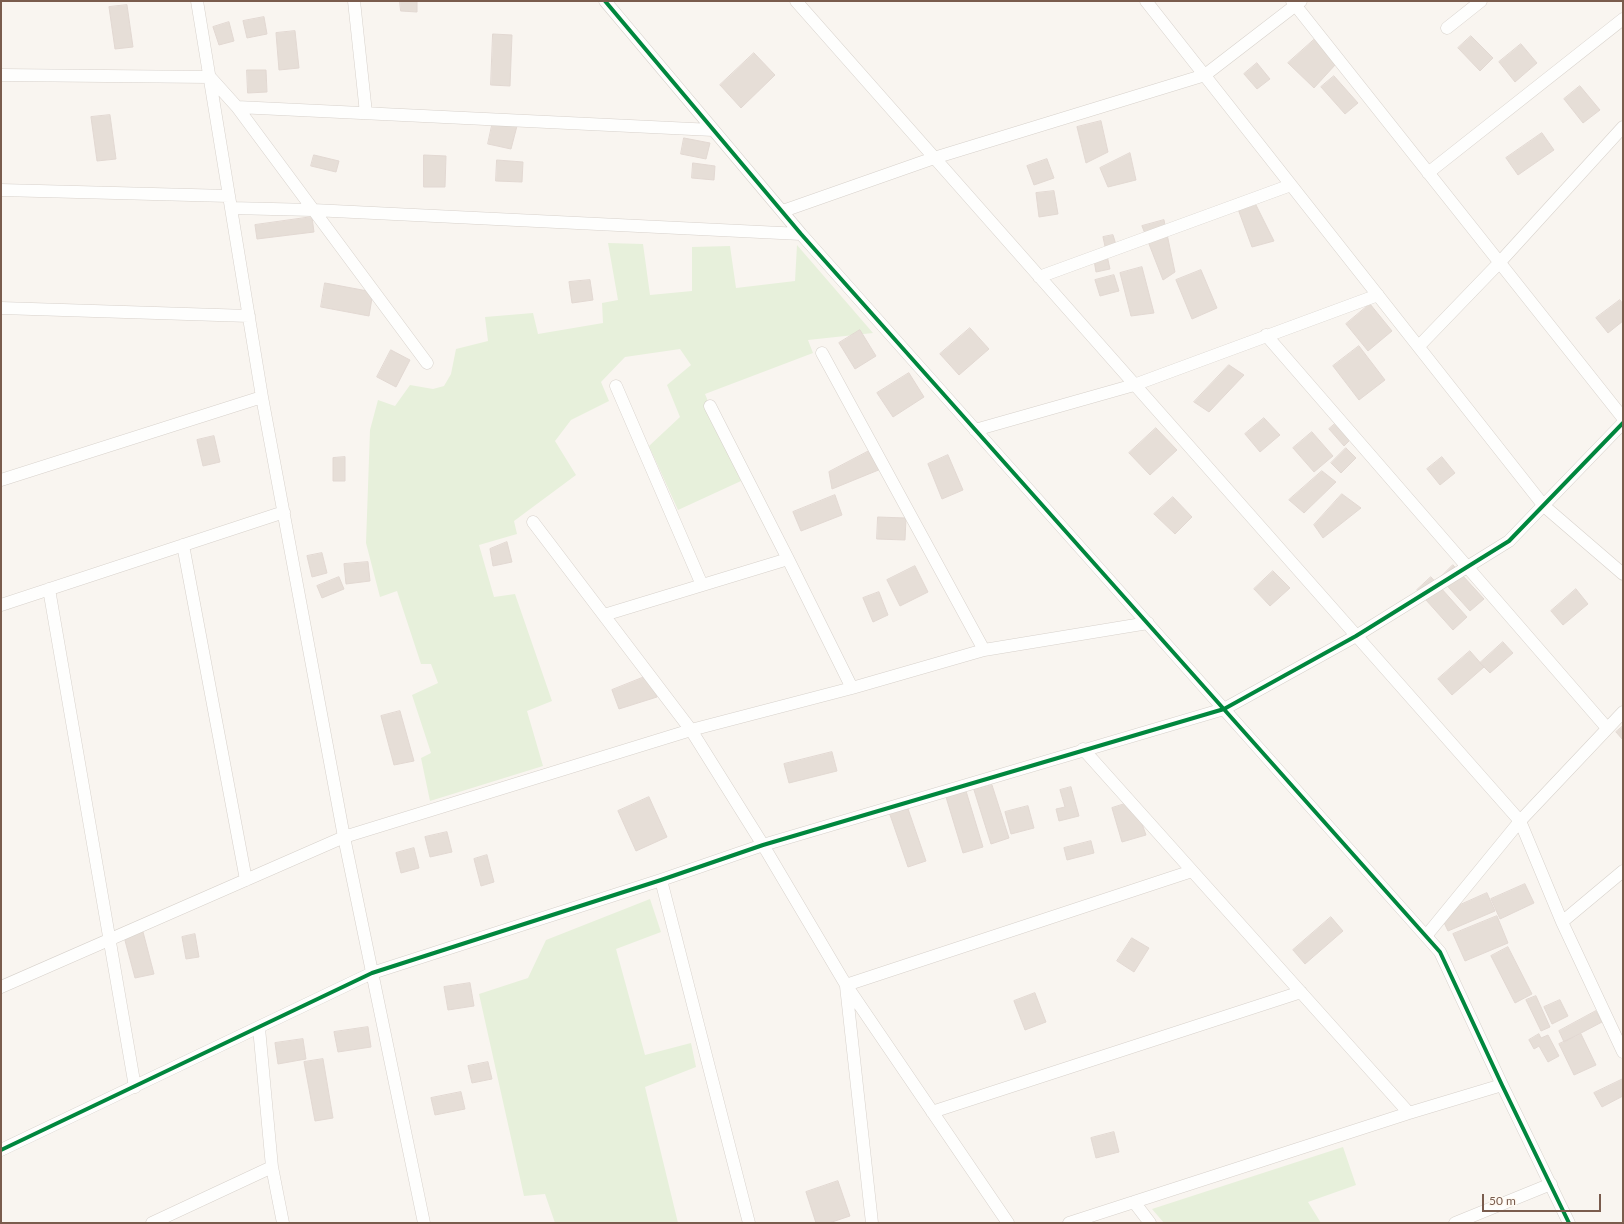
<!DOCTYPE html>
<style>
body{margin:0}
#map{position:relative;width:1624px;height:1224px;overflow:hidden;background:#f9f5f0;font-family:Lato,sans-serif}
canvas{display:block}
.frame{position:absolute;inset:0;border:2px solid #7a5c4d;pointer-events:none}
.scale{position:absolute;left:1482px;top:1194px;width:119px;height:18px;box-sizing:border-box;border:2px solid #7a5c4d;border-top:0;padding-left:5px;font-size:12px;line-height:14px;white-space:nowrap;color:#7a5c4d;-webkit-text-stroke:3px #fffaf3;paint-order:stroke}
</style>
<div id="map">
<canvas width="1624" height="1224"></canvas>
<div class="frame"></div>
<div class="scale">50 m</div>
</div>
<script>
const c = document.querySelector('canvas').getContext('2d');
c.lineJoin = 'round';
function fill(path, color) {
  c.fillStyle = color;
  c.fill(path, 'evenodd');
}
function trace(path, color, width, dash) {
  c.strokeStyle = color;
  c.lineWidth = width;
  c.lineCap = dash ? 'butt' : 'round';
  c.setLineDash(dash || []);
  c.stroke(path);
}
fill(new Path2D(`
 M608 243 643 244 650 295 692 291V247L730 246 736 288 795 281 797 245 873 333 808 340 813 353 705 394 741 481 678 510 649 446 680 417 667 385 691 365 680 349 625 357 601 382 609 401 571 420 555 441 576 475 514 521 517 534 479 545 494 597 515 594 552 701 527 711 543 766 430 801 421 758 431 753 412 695 438 683 431 664H421L397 591 380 597 366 543 370 430 378 400 395 406 410 385 433 389 444 386 451 374 456 349 488 341 485 317 533 313 538 334 603 323 602 303 618 300Z
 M650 899 661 932 616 949 645 1055 691 1043 696 1067 645 1087 678 1223H555L545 1194 524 1196 479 994 528 978 546 940Z
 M1343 1147 1356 1185 1308 1202 1321 1223H1164L1152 1209Z`), '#e7f0db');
const building = new Path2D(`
 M400 1H417V12L401 11Z
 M127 5 133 47 115 49 109 7Z
 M264 17 267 34 247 38 243 21Z
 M229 22 234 41 219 45 213 27Z
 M295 31 299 68 279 70 276 33Z
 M493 34 512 35 510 86 491 85Z
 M1471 36 1493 58 1480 71 1458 48Z
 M1316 38 1336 64 1314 88 1288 63Z
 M1521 44 1537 63 1515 82 1499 62Z
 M754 53 775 75 741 108 720 85Z
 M1257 63 1270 79 1257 89 1244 74Z
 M247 70H266L267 92 248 93Z
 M1334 76 1358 103 1345 114 1321 87Z
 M1580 86 1600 110 1583 123 1564 99Z
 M110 115 116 159 97 161 91 117Z
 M493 121 517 126 511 149 488 144Z
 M1101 121 1108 152 1086 163 1077 127Z
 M1542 133 1554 150 1518 175 1506 158Z
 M684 138 710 143 706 159 681 154Z
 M1130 153 1136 180 1108 187 1100 168Z
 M314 155 339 161 336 172 311 166Z
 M424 155 446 156 445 187H424Z
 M1047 159 1054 178 1034 185 1027 166Z
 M497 160 523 162 522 182 496 181Z
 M693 163 715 166 714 180 692 178Z
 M1054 191 1058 214 1039 217 1036 193Z
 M1256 205 1274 241 1252 247 1238 209Z
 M312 217 314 232 257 239 255 225Z
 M1164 220 1175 272 1163 280 1142 226Z
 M1113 235 1117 248 1106 251 1103 237Z
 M1106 251 1110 269 1096 272 1093 254Z
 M1142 267 1154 313 1131 316 1120 273Z
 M1201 270 1217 308 1192 319 1176 280Z
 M1114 275 1119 291 1100 296 1095 280Z
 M590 280 593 300 572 303 569 282Z
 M325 283 373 292 369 316 321 307Z
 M1620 300 1623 304V321L1608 333 1596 318Z
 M1370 304 1392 331 1368 351 1346 324Z
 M970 328 989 349 959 375 940 354Z
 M860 330 876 356 855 369 839 343Z
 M1359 346 1385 380 1359 400 1333 366Z
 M391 350 410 360 396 387 377 377Z
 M1229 365 1244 375 1209 412 1194 402Z
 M909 373 924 397 893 417 877 393Z
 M1264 418 1280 435 1260 452 1245 434Z
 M1336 423 1351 439 1344 446 1329 429Z
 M1156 428 1177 450 1150 475 1129 453Z
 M1312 432 1333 456 1314 472 1293 448Z
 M214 436 220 462 203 466 197 440Z
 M1346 448 1356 458 1341 473 1331 463Z
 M869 451 881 469 832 489 829 472Z
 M948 455 963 490 942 499 928 464Z
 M345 457V481H333V458Z
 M1442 457 1455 473 1440 485 1427 469Z
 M1322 471 1336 482 1304 513 1289 500Z
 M1342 494 1361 508 1323 538 1314 525Z
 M835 495 842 515 801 531 793 512Z
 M1173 497 1192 517 1175 534 1154 514Z
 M878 517 906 518 905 540 877 539Z
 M507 542 512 562 493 566 490 549Z
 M322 553 327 573 312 577 307 556Z
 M368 562 370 581 346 584 344 564Z
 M1453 565 1484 599 1470 611 1440 578Z
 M915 566 928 592 900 606 887 580Z
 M1273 571 1290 588 1270 606 1254 589Z
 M339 577 344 589 322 598 317 586Z
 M1431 577 1467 617 1453 630 1417 590Z
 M1576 589 1588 604 1563 625 1551 611Z
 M879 592 888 615 873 622 863 598Z
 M1503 642 1513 653 1490 673 1480 663Z
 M1470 651 1484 667 1452 695 1438 679Z
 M647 676 657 697 619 709 612 690Z
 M400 711 414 761 394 765 381 716Z
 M1623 726V740L1616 732Z
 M832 752 837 771 789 783 784 764Z
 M992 785 1009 838 991 844 974 790Z
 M1071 787 1079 816 1059 821 1056 809 1065 807 1060 790Z
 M966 791 983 847 963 853 946 797Z
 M649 797 667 837 636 851 618 811Z
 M1131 802 1136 807 1146 835 1122 842 1112 808Z
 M906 803 926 861 908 867 888 809Z
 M1028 806 1034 828 1011 834 1005 812Z
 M447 832 452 852 430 857 425 837Z
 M1091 841 1094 853 1067 860 1064 848Z
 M414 848 419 868 401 873 396 853Z
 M487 855 494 882 481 886 474 859Z
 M1525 884 1534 903 1500 919 1491 899Z
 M1487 893 1495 911 1448 931 1440 914Z
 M1497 916 1508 943 1465 961 1453 934Z
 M1331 917 1343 931 1305 964 1293 950Z
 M142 928 154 974 135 978 123 933Z
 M195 934 199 957 186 959 182 937Z
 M1132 938 1149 948 1134 972 1117 961Z
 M1508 947 1532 994 1515 1003 1491 956Z
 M470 983 474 1006 448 1010 444 987Z
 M1035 993 1046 1022 1025 1030 1014 1001Z
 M1536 996 1550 1027 1541 1031 1526 1000Z
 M1560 1000 1568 1016 1552 1024 1544 1007Z
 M1596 1011 1602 1022 1564 1042 1559 1031Z
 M368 1027 371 1047 338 1052 334 1032Z
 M1539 1034 1541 1038 1548 1035 1559 1056 1548 1062 1539 1046 1534 1049 1529 1040Z
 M1581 1034 1596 1065 1574 1075 1559 1044Z
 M303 1039 306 1059 278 1064 275 1043Z
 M323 1059 333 1118 315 1121 304 1062Z
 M488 1062 492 1079 472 1083 468 1066Z
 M1623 1079V1096L1602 1107 1594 1093Z
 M461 1092 465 1109 435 1115 431 1098Z
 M1114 1132 1119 1152 1096 1158 1091 1138Z
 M838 1181 850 1216 829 1223H816L806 1192Z`);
fill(building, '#e6ded7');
trace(building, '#e2d8d2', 1);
const street = new Path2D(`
 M197 1 262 397 344 837 424 1223
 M354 1 366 113
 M605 1 801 234 1440 952 1502 1085 1569 1223
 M796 1 1520 821 1562 922 1623 1052
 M1146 1 1544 506 1623 574
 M1292 1 1623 418
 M1447 28 1481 1
 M1 75 210 77 237 107 427 363
 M237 107 713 130
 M1428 173 1623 19
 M1 190 229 196
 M231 208 313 210 801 234
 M783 211 934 158 1205 75 1301 1
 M1039 277 1291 185
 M1 308 249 316
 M1266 335 1607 728
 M1419 346 1500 262 1623 127
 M822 353 984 650
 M616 386 702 585
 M710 406 788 559 852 688
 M975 430 1134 385 1378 295
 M1 480 262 397
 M533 522 691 730 763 845 846 985 1008 1223
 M183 545 246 880
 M49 589 135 1087
 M1 605 284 512
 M604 615 788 559
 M1083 749 1409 1113
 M661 880 749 1223
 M1562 922 1623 871
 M1426 936 1520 821 1623 712
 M846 985 1192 871
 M846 986 872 1223
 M1 987 344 837 691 730 852 688 984 650 1148 623
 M259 1028 272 1167 283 1223
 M932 1112 1301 992
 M1 1150 372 973 661 880 763 845 1224 709 1356 636 1509 541 1623 423
 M1134 1202 1150 1223
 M152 1223 272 1167
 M1069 1223 1409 1113 1502 1085
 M1455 1223 1551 1184`);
trace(street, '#d7d1cb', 13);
trace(street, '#fefefd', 12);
trace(new Path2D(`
 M605 1 801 234 1440 952 1502 1085 1569 1223
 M1 1150 372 973 661 880 763 845 1224 709 1356 636 1509 541 1623 423`), '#00873e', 4);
</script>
